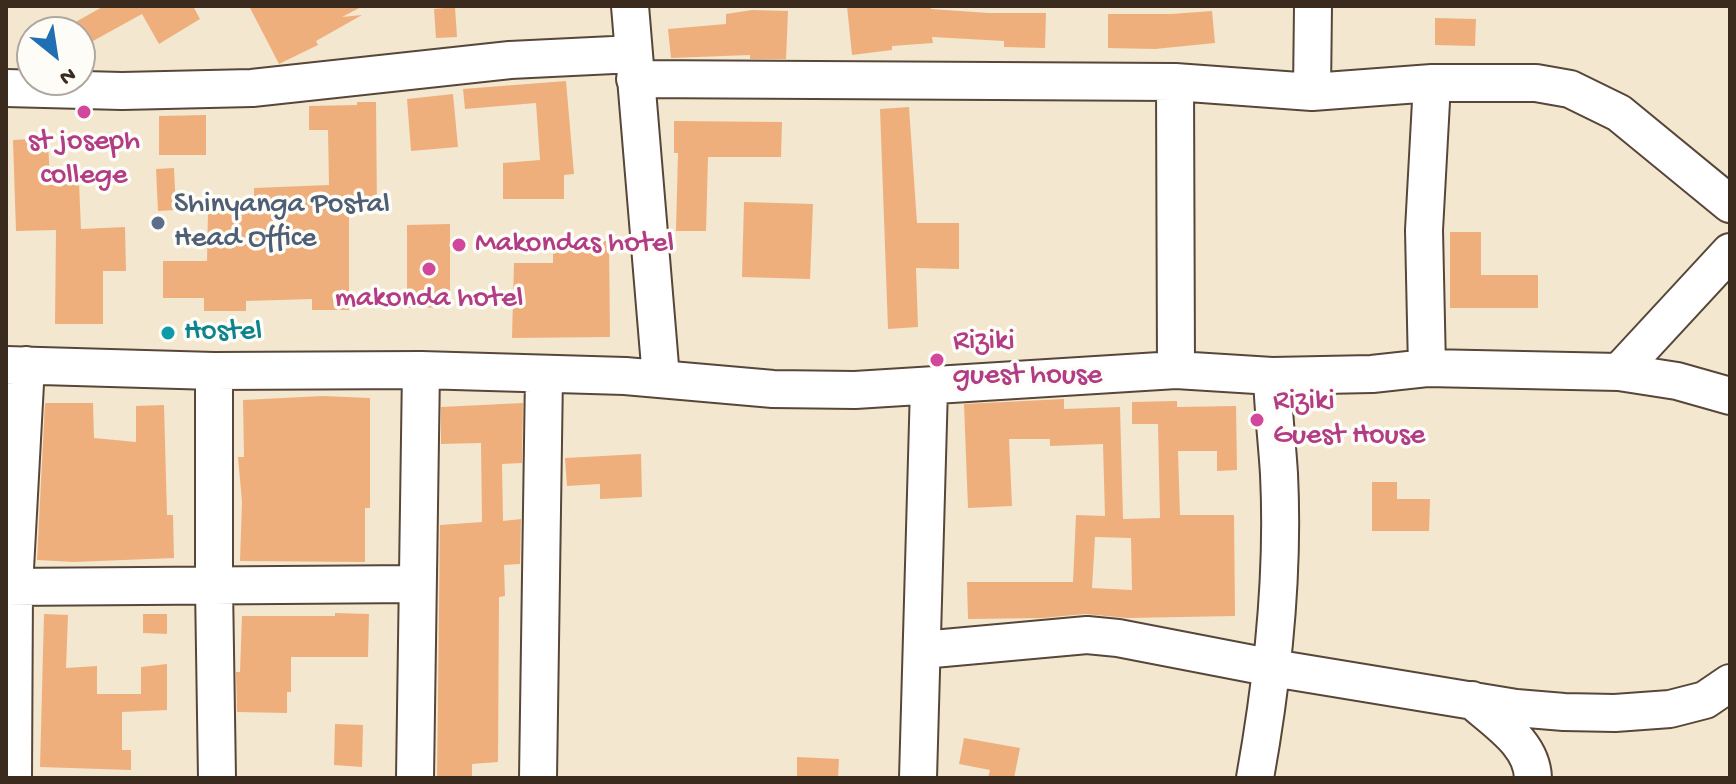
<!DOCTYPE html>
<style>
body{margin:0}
#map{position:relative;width:1736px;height:784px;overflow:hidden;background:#f3e7cf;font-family:"Gochi Hand",sans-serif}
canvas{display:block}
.frame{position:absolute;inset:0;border:8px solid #3b2a1e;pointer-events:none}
.north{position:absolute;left:16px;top:16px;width:80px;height:80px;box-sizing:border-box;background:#fdfcf7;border:2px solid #afa8a0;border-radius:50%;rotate:150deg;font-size:22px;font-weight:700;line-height:32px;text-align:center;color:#3b2a1e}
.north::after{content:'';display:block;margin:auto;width:28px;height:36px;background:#1f6fb2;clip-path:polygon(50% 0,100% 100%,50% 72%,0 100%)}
</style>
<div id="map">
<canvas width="1736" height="784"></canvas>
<div class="frame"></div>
<div class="north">N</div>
</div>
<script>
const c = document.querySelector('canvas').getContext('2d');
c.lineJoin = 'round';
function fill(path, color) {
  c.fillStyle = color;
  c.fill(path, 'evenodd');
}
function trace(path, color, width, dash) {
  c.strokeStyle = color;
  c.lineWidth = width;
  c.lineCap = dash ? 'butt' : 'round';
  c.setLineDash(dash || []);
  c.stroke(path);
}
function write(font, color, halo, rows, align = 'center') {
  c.font = font + ' "Gochi Hand",sans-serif';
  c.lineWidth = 7;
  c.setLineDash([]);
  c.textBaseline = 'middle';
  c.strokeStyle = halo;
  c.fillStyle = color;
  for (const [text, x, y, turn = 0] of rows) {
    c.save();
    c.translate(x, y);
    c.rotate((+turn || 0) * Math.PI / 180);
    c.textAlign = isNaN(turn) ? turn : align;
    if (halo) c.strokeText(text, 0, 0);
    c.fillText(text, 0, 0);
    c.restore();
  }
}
fill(new Path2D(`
 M104 6H193L200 19 159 44 142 14 84 46 80 32H76L72 24Z
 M249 6H363L342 17 362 15 316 41 318 45 279 64Z
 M847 6H931V9L989 13H1046L1045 48 1004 47V41L932 37 933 43 892 46V50L852 55Z
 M455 7 457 37 436 38 434 9Z
 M752 10 788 11 786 59H750V55L671 58 668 29 726 24V14Z
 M1212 11 1215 43 1155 49 1108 48V14H1171Z
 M1435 18 1476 19 1475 46 1435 45Z
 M566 81 574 174 564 175V199H503V163L540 160 536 103 465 109 463 89Z
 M453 94 458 147 411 151 407 99Z
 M357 102H376L377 210 349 211V310H312V299L246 301V311H204V298H163V261H207L208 212H254V188L329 185 328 130H309V106L357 105Z
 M909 107 917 223H959V269L916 268 918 327 888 329 880 109Z
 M206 115V155H159V116Z
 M674 121 782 122 781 157H708L706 231H676L678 153H674Z
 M48 138 50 185 79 183 81 229 125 227 126 271H103V324H55L56 230 16 231 13 140Z
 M174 168 176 210 158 211 156 169Z
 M744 202 813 204 810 279 742 277Z
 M450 224V307L407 308V225Z
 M1450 232H1481V275H1538V308H1450Z
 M609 241 610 337 512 338 514 263H553V242Z
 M323 396 370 398V508H365V562L240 561 242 502 238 457H244L243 400Z
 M1064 399V409L1120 407 1123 519 1160 518 1158 424H1132V402L1177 401V407L1236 406 1237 470 1217 471V451H1178L1180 515H1234L1235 616 1128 618 1085 614 1042 618 968 619 967 582H1073L1076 515 1105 516 1103 444 1050 446V439H1009L1012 506 968 508 964 404ZM1095 537 1131 538 1132 590 1092 588Z
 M45 403H93L94 438 136 442V406L164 405 167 515H173L174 558 74 562 37 560Z
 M523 403 522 463 502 464 503 521 521 519 520 564 504 565 505 596 499 597 498 762 472 764V778H437L440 525 482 522 481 443 441 444V407Z
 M641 454 642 497 600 499V484L567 486 565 458Z
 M1372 482H1397V499H1430L1429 531H1372Z
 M335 613 369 614 368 657H291V692H287V713L237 712 236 672H240L242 616H335Z
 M44 614 68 615 66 668 97 666V694H141V667L167 664V710L122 712V750H131V770L40 767Z
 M143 614H167V634L143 633Z
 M335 724 363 725 362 767 334 765Z
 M964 738 1020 748 1014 778H988L990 770 959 764Z
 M797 757 839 759 838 778H797Z`), '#efaf7c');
const minor = new Path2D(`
 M630 6 661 378
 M635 79 1175 82 1312 92 1432 83H1536L1570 89 1619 113 1730 204
 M1175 82 1176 370
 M6 88 122 91 252 88 510 60 634 54
 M1312 92 1313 6
 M6 365 214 371 421 370 625 376 773 389 855 390 1176 370 1272 376 1372 374 1427 368 1619 372 1677 381 1730 396
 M1427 368 1424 230 1432 83
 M214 371V587L217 778
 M1619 372 1730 252
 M6 587 417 584
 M922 650 1087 635 1118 638 1273 668 1516 708 1564 712 1615 713 1670 709 1705 700 1730 683
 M1472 700C1496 722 1532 743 1533 778
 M13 778 14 587 26 365
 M415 778 421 370
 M538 778 544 375
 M918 778 929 387
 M1255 778C1273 678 1284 576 1279 474 1277 441 1273 409 1272 376`);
trace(minor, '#574639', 40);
trace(minor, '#fff', 36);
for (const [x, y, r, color] of [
 [84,112,8,"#d1479c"],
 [158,223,8,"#5c6f8a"],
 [459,245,8,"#d1479c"],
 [429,269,8,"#d1479c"],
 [168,333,8,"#0f9aa8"],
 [937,360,8,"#d1479c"],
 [1257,420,8,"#d1479c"]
]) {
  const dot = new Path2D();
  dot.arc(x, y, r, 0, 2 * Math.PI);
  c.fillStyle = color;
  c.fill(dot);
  trace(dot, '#fdfcf7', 3);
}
write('30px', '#b23c85', '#fdfcf7', [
 ["st joseph",84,143,"center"],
 ["college",84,177,"center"],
 ["Makondas hotel",475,245],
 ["makonda hotel",429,300,"center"],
 ["Riziki",953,343],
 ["guest house",953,377],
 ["Riziki",1273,403],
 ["Guest House",1273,437]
], 'left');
write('30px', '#4e5e75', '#fdfcf7', [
 ["Shinyanga Postal",174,206],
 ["Head Office",174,240]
], 'left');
write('30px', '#0d838f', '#fdfcf7', [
 ["Hostel",184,333]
], 'left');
</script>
